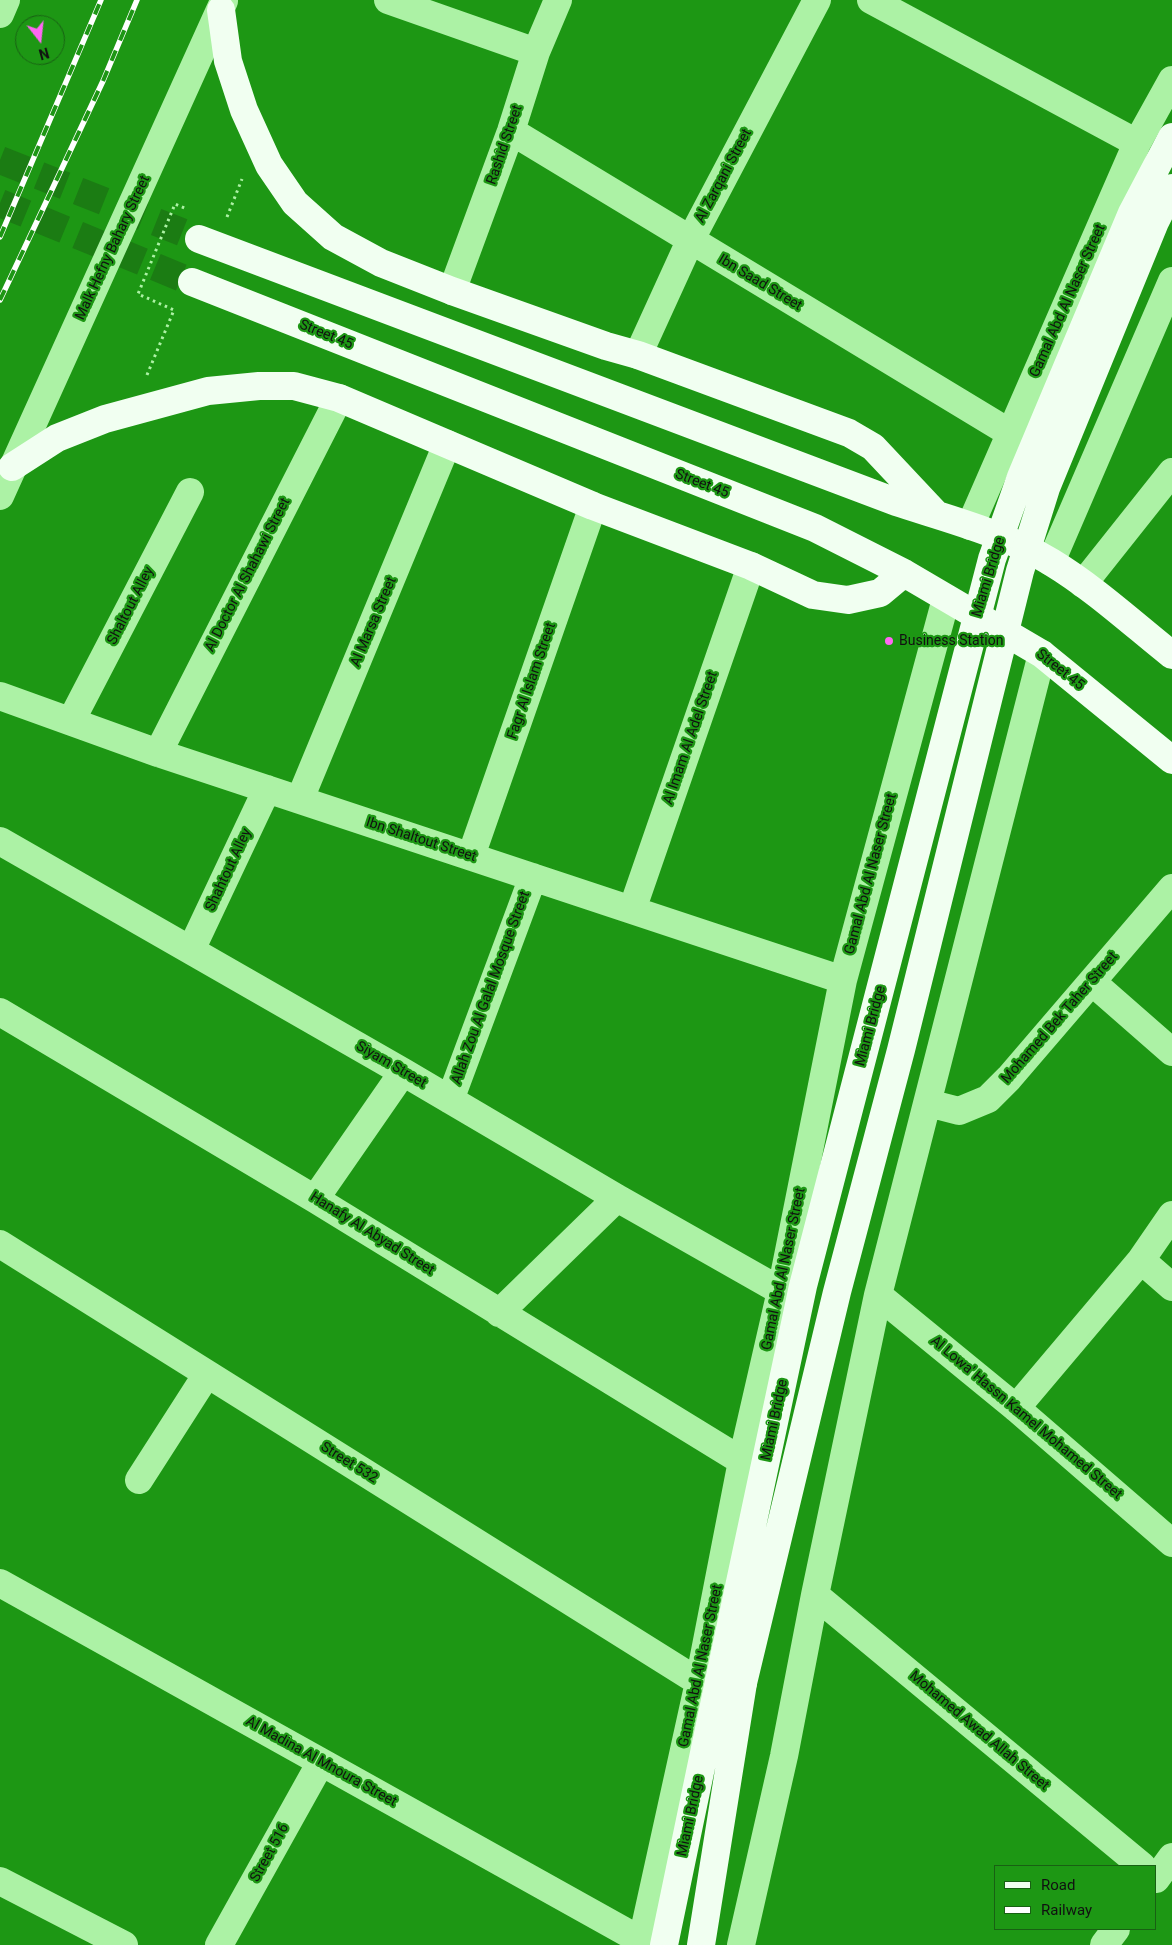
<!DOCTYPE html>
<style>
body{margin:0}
#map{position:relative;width:1172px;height:1945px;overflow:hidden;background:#1d9714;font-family:Roboto,sans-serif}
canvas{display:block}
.legend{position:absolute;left:994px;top:1865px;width:162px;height:65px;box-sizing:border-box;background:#1d9714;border:1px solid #186113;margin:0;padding:6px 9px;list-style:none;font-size:15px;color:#111}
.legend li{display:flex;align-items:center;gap:10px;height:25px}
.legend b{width:25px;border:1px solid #186113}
.north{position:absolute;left:15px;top:15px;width:50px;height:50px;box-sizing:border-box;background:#1d9714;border:1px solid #186113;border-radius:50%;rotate:164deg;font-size:14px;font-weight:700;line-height:20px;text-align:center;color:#111}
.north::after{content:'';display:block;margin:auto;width:18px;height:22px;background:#ff67f3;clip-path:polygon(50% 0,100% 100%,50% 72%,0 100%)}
</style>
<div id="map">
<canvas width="1172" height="1945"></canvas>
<ul class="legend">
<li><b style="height:6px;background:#f1fff1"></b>Road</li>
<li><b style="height:6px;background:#fff"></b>Railway</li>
</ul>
<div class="north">N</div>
</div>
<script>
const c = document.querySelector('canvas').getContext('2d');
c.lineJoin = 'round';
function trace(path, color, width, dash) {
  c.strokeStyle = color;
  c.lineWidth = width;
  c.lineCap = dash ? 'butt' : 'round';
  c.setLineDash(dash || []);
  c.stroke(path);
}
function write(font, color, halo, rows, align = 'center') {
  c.font = font + ' Roboto,sans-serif';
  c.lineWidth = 4.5;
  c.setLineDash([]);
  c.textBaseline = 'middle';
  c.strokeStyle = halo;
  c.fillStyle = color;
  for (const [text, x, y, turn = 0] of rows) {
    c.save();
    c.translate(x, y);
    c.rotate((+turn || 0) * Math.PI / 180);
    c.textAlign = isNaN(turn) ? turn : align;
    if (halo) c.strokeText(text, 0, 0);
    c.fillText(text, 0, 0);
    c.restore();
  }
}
trace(new Path2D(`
 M0 160 199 239
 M0 203 192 282`), '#1b7c13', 28, [28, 14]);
trace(new Path2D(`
 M227 217 242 179
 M147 375 174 310 138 294 175 204 187 209`), '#acf2a5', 3, [2.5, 4]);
trace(new Path2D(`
 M388 0 536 52
 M871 0 1137 143
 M511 131 1010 433
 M452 291 511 131 536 52 558 0
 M638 355 690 241 817 0
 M970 526 1137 143 1172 80
 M1051 562 1172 281
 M1083 584 1172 472
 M0 696 158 753 843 980
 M71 721 190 492
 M158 753 339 398
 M300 799 447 444
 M0 841 403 1072 617 1198 781 1291
 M471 856 593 506
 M632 910 751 566
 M191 950 267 789
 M1092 982 1172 1052
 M0 1012 315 1199 742 1461
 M450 1100 533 877
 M928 1103 959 1111 988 1099 1009 1078 1172 888
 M315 1199 403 1072
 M0 1244 699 1682
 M1141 1260 1172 1287
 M878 1295 1016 1408 1172 1543
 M499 1313 617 1198
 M1016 1408 1141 1260 1172 1215
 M139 1480 207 1374
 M0 1583 642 1941
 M815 1595 1142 1866
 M1156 1879 1172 1857
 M0 1881 124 1945
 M219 1945 321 1762
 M641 1945 699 1682 742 1461 781 1291 843 980 946 599
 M741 1945 784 1756 815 1595 878 1295 1042 654
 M1104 1945 1116 1929`), '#acf2a5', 28);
trace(new Path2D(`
 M0 14 6 0
 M0 496 224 1`), '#acf2a5', 28);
trace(new Path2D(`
 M221 10 228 61 244 110 269 165 295 203 333 237 381 263 452 291 606 346 638 355 849 433 873 447 935 513
 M199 239 896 502C948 519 1004 533 1051 562 1094 588 1133 624 1172 655
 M192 282 815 528 904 573 1042 654 1172 760
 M12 467 57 438 105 419 208 391 259 386H294L339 398 593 506 751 566 813 595 848 600 880 593 904 573
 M664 1945 719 1681
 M701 1945 743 1683`), '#f1fff1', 28);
const rail = new Path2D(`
 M0 237 101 0
 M0 300 103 81 137 0`);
trace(rail, '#fff', 5.5);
trace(rail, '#1d9714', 4, [11]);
trace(new Path2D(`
 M719 1681 803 1286 992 559 1021 477 1132 213 1172 137
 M743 1683 837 1292 901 1050 1020 571 1046 488 1155 222 1172 188`), '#f1fff1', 28);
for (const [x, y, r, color] of [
 [889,641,5,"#ff67f3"]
]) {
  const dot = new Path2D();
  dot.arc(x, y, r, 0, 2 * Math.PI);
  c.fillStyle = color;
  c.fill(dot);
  trace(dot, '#1d9714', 2);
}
write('14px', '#111', '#1d9714', [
 ["Rashid Street",505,145,-71],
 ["Al Zarqani Street",724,176,-62],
 ["Malk Hefny Bahary Street",113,248,-65],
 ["Ibn Saad Street",760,283,31],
 ["Gamal Abd Al Naser Street",1068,301,-66],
 ["Street 45",326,335,22],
 ["Street 45",702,484,21],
 ["Al Doctor Al Shahawi Street",248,575,-63],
 ["Miami Bridge",989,577,-73],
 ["Shaltout Alley",131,606,-63],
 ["Al Marsa Street",374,622,-67],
 ["Street 45",1060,670,38],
 ["Fagr Al Islam Street",532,681,-71],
 ["Al Imam Al Adel Street",691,738,-71],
 ["Ibn Shaltout Street",421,840,18],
 ["Shahtout Alley",229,870,-65],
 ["Gamal Abd Al Naser Street",871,874,-75],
 ["Allah Zou Al Galal Mosque Street",491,988,-70],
 ["Mohamed Bek Taher Street",1060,1018,-49],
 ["Miami Bridge",871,1026,-75],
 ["Siyam Street",391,1065,30],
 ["Hanafy Al Abyad Street",372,1234,32],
 ["Gamal Abd Al Naser Street",784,1269,-78],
 ["Al Lowa' Hassn Kamel Mohamed Street",1026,1418,40],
 ["Miami Bridge",775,1420,-78],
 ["Street 532",349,1463,32],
 ["Gamal Abd Al Naser Street",701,1666,-78],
 ["Mohamed Awad Allah Street",979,1731,40],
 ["Al Madina Al Mnoura Street",321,1762,29],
 ["Miami Bridge",691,1816,-78],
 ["Street 516",270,1853,-61]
]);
write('14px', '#111', '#1d9714', [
 ["Business Station",899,641]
], 'left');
</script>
